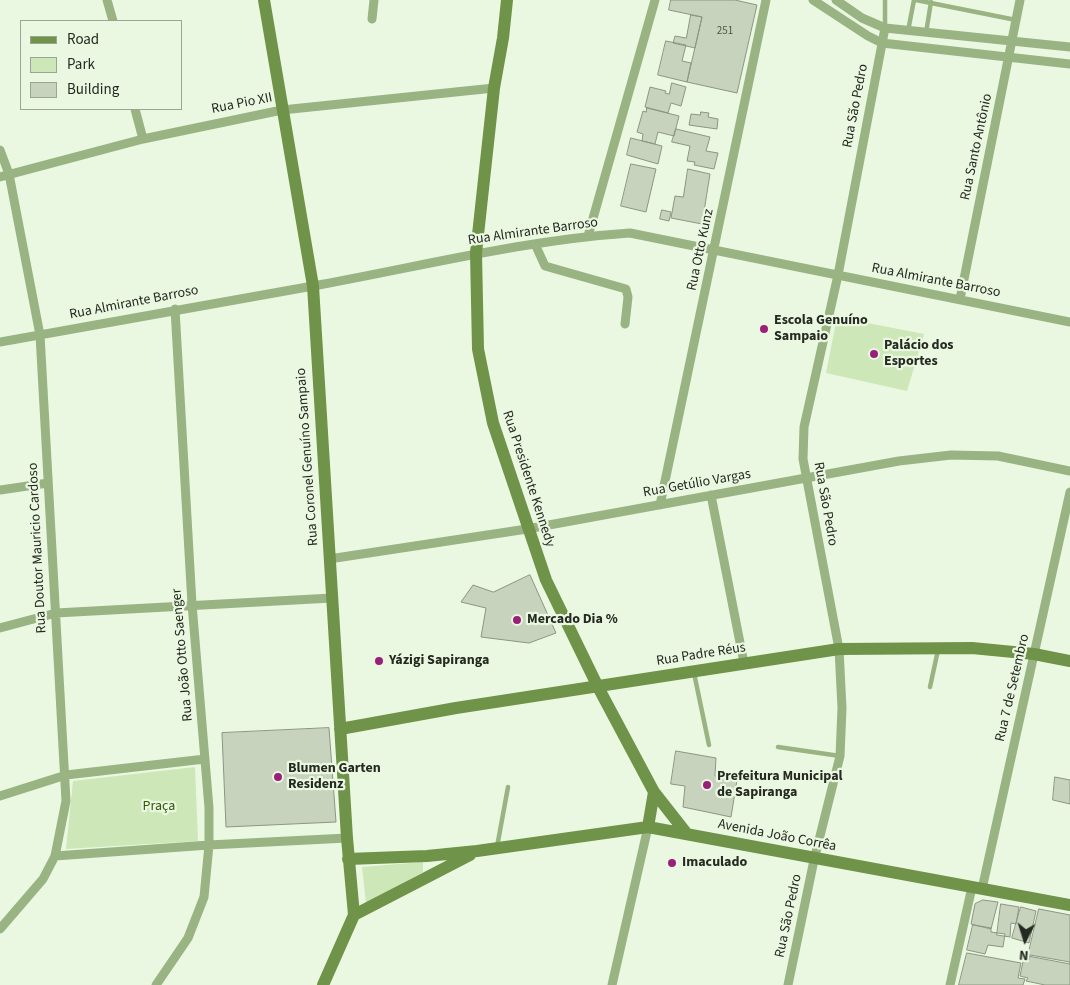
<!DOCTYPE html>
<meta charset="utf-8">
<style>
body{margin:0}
#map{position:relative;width:1070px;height:985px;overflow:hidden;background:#ebf8e1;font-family:"Source Sans 3",sans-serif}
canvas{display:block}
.legend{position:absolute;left:20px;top:20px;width:162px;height:90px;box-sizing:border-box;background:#ebf8e1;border:1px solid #9ba594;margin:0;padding:6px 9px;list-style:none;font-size:15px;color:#242921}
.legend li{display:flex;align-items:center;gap:10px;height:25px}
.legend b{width:25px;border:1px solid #9ba594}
.north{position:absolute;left:1000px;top:915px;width:50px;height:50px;-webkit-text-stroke:4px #ebf8e1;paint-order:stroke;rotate:185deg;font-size:14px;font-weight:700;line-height:20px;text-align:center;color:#242921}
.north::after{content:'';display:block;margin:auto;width:18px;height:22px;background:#242921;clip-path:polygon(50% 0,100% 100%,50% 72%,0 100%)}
</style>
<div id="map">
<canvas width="1070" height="985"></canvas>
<ul class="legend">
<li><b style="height:6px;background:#6e9349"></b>Road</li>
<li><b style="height:14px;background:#cde7b8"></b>Park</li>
<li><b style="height:14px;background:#c7d3bd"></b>Building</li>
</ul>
<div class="north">N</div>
</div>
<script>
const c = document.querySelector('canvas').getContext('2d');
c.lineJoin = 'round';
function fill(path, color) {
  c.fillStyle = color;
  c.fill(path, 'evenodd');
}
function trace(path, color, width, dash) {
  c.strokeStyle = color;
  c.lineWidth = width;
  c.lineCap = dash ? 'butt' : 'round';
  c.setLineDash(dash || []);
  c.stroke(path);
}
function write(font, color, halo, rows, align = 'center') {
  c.font = font + ' "Source Sans 3",sans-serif';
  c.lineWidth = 4.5;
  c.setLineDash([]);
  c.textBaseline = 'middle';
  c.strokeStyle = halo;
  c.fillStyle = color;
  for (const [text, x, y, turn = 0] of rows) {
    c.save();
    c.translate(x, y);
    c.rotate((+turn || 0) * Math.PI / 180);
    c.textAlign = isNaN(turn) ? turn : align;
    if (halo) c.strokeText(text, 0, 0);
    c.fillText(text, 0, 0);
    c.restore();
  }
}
fill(new Path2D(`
 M837 317 924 334 907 391 826 373Z
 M195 767 198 841 66 849 73 781Z
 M423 862V872L366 903 362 867Z`), '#cde7b8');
const building = new Path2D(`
 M671 0H735L757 5 737 93 687 82 702 17 669 10Z
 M691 15 702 17 695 48 673 43 675 36 686 38Z
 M666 41 686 45 682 61 691 63 687 82 658 75Z
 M672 83 686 87 681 106 671 103 668 113 645 107 650 87 666 91 665 93 669 94Z
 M647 108 679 116 674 136 658 132 655 144 642 141 643 134 637 132 643 111 646 112Z
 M701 112 709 113 708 117 718 119 717 129 689 125 691 114 700 115Z
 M676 129 710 137 706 151 718 153 714 169 694 165 695 162 687 161 690 146 672 142Z
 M631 138 662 146 658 164 627 155Z
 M631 164 656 169 646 212 621 206Z
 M688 169 710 174 702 224 671 218 675 196 683 197Z
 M662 210 671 212 669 221 660 219Z
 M530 575 556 633 529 643 481 637 486 608 461 602 473 585 493 592Z
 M329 728 336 822 226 827 222 733Z
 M676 751 716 758 715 776 737 780 731 817 683 807 685 786 671 784Z
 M1055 777 1070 780V804L1053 800Z
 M983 900 998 902 991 929 971 924 975 904Z
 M1001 904 1019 907 1016 924 1011 923 1010 937 997 935Z
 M1021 907 1036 911 1029 943 1012 938Z
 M1039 909 1070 915V964L1028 956Z
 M973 925 991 928V932L1005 934 1003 947 988 945 985 954 967 950Z
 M967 953 1021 963 1018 978 1025 979 1023 985H959Z
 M1030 955 1070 962V985H1045L1026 981 1028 978 1020 976 1024 957 1029 959Z`);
fill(building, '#c7d3bd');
trace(building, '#8a9681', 1);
trace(new Path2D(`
 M885 0V28
 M916 0 1016 20
 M908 31 914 0
 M926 33 931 2
 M694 673 709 745
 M930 687 938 650
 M778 747 840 756
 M497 847 508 787`), '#99b383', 4.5);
trace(new Path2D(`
 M107 0 113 21
 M813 0 868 36 882 43 1070 64
 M836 0 862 18 885 28 1070 47
 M372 19 374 0
 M135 109 143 139
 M0 150 9 174 40 335 66 801 55 856 43 879 0 929
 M0 177 143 139 282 110 494 88
 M588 236 655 0
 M535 244 545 266 626 289 628 297 625 324
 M960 299 1020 0
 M0 342C104 323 209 305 313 286 419 267 523 240 630 233L1070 322
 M0 490 48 483
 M711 495 744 663
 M660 505 766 0
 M329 559 527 529 899 461 951 455 998 456 1070 471
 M0 628 56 613 332 598
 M0 796 66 775 205 759
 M55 856 209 845 347 838
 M982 889 1070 492
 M156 985 188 938 204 897 209 845V808L192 604 175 309
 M612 985 648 827
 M788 985 814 860 840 756 842 708 839 649 803 459 804 427 838 275 885 28
 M950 985 972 887`), '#99b383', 9);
trace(new Path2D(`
 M264 0 313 286 347 838 354 915
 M507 0 503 38 494 88 476 253 478 349 493 423 546 580 598 687 654 792 687 834
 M340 729 456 708 839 649 972 648 1034 654 1070 661
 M648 827 654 792
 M348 859 427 856 477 851 648 827 1070 905
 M323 985 354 915 470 855`), '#6e9349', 12);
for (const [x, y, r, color] of [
 [764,329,5,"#991f79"],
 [874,354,5,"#991f79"],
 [517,620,5,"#991f79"],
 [379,661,5,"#991f79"],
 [278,777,5,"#991f79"],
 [707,785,5,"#991f79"],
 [672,863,5,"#991f79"]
]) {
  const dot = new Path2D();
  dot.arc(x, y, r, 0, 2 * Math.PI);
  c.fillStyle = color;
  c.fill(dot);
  trace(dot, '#ebf8e1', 2);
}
write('11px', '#4d5448', null, [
 ["251",725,32]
]);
write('14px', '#242921', '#ebf8e1', [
 ["Rua Pio XII",242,104,-11],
 ["Rua São Pedro",856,106,-79],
 ["Rua Santo Antônio",977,147,-78],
 ["Rua Almirante Barroso",533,232,-8],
 ["Rua Otto Kunz",701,250,-78],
 ["Rua Almirante Barroso",936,281,11],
 ["Rua Almirante Barroso",134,303,-11],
 ["Rua Coronel Genuíno Sampaio",308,457,-94],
 ["Rua Presidente Kennedy",528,479,72],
 ["Rua Getúlio Vargas",697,484,-10],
 ["Rua São Pedro",825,504,80],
 ["Rua Doutor Mauricio Cardoso",38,548,-93],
 ["Rua João Otto Saenger",183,655,-95],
 ["Rua Padre Réus",701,655,-9],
 ["Rua 7 de Setembro",1013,688,-77],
 ["Avenida João Corrêa",777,836,11],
 ["Rua São Pedro",789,916,-78]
]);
write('bold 14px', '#242921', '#ebf8e1', [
 ["Escola Genuíno",774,321],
 ["Sampaio",774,337],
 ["Palácio dos",884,346],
 ["Esportes",884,362],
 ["Mercado Dia %",527,620],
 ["Yázigi Sapiranga",389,661],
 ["Blumen Garten",288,769],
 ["Residenz",288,785],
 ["Prefeitura Municipal",717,777],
 ["de Sapiranga",717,793],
 ["Imaculado",682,863]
], 'left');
write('14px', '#355609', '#ebf8e1', [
 ["Praça",159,807]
]);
</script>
